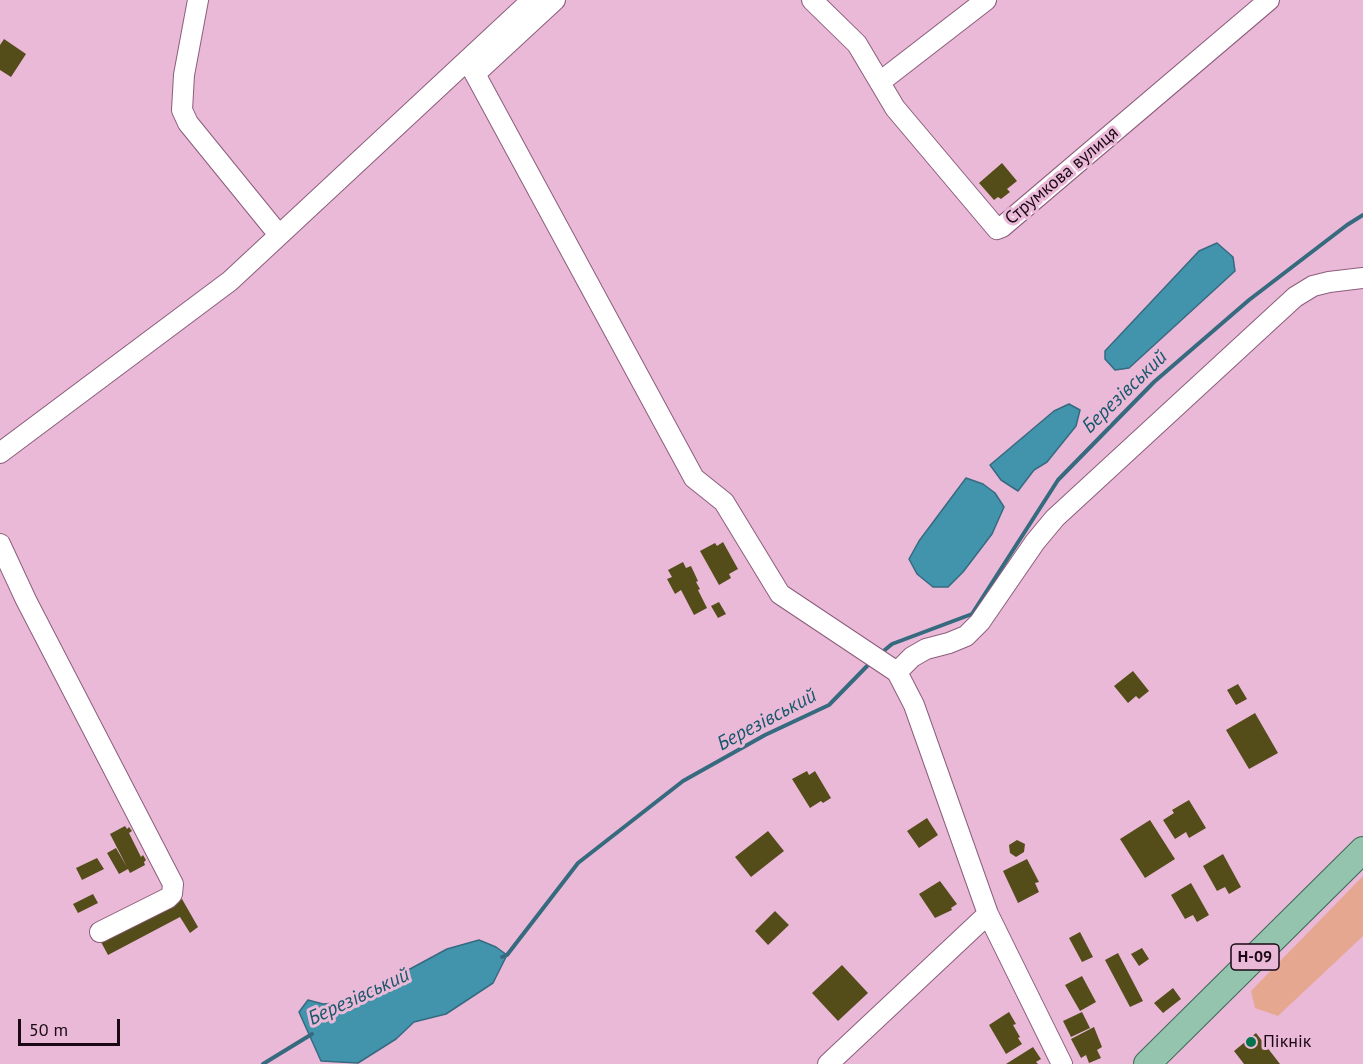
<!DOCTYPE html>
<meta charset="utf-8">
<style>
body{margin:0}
#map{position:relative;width:1363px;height:1064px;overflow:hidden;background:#ebb9d8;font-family:"PT Sans",sans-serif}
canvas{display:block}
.scale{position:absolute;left:18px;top:1019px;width:102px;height:27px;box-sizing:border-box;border:3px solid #1a0914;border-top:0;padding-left:8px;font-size:18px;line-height:21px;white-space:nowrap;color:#1a0914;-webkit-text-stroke:4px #ebb9d8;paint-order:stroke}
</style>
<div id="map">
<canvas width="1363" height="1064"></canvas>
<div class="scale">50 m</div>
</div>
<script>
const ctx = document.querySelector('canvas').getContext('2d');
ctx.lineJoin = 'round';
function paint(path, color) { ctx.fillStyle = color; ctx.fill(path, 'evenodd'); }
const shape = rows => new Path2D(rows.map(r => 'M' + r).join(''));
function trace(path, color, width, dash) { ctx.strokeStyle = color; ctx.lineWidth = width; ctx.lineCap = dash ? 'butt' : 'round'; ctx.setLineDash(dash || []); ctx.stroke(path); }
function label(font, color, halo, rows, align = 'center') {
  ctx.font = font + ' "PT Sans",sans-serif'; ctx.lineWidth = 6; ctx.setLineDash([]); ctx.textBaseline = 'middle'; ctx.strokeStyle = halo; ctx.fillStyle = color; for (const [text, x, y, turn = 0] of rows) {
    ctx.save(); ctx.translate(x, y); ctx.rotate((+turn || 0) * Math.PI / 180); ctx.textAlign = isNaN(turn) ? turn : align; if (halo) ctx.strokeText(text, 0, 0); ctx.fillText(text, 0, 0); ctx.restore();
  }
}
paint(shape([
 [1363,876,1363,936,1278,1016,1255,1008,1251,991]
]), '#e5a78f');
const water = shape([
 [1217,243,1233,257,1235,271,1129,368,1115,370,1105,359,1105,351,1199,251,1217,243],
 [1069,404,1080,410,1076,426,1047,462,1034,470,1018,491,1001,480,990,465,1054,411,1069,404],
 [966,478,983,484,995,493,1004,507,992,534,963,572,948,587,933,587,917,574,909,559,919,541,966,478],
 [479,940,496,947,507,955,493,983,446,1014,414,1022,396,1039,358,1063,321,1061,299,1012,308,1000,323,1004,349,1002,447,949,479,940]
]);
paint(water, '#4294ad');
trace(water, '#366a7f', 1.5);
trace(shape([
 [880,654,892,644,972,614,1058,480,1154,382,1249,300,1347,225,1363,215],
 [502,957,507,955,578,863,683,781,765,735,829,705,870,663],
 [263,1064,312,1034]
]), '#366a7f', 4);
paint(shape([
 [4,39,26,54,11,77,0,70,0,45],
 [1002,163,1017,181,1007,189,1010,192,1001,199,998,197,994,200,979,183],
 [723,542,738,569,729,574,731,578,719,585,700,551,715,543,717,546],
 [683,562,686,568,691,566,698,581,696,582,700,589,698,590,707,608,694,615,681,590,675,594,667,579,672,577,668,570],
 [719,602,726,614,718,618,711,606],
 [1133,671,1149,691,1139,699,1136,696,1128,703,1114,686],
 [1238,684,1247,699,1236,705,1227,690],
 [1255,713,1278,753,1249,769,1226,730],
 [807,771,809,775,815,771,831,798,823,803,821,801,810,808,792,779],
 [1189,800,1206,828,1189,838,1186,832,1175,839,1163,820,1174,813,1172,810],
 [927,818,938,835,919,848,907,831],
 [1150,820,1175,859,1145,878,1120,839],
 [125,826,127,829,129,827,132,831,129,833,141,857,143,855,146,860,144,862,145,865,130,873,128,869,119,874,107,853,116,848,127,867,110,834],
 [768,831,784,851,751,877,735,857],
 [1017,840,1025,844,1024,852,1016,857,1010,853,1009,845],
 [1223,854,1241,887,1229,894,1225,887,1217,891,1203,866],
 [97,858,104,869,82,880,76,868],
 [1027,859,1039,882,1035,883,1039,892,1018,903,1003,871],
 [940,881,957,904,951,908,952,910,935,918,919,894],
 [1191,883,1209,915,1197,922,1193,915,1185,919,1171,895],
 [93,894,98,903,78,913,73,904],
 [182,899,198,927,190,933,180,917,108,955,101,942],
 [775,911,789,925,768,945,755,931],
 [1080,932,1093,957,1082,962,1069,938],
 [1142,948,1149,959,1139,966,1131,954],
 [1118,953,1143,1001,1130,1007,1105,960],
 [842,965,868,993,838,1021,812,993],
 [1082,976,1096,1002,1080,1011,1065,985],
 [1173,988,1181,999,1163,1013,1154,1003],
 [1009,1012,1016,1024,1013,1025,1020,1037,1018,1038,1022,1044,1006,1054,989,1025],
 [1082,1012,1090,1028,1071,1037,1063,1021],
 [1094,1027,1102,1047,1097,1050,1101,1058,1089,1063,1086,1055,1081,1058,1071,1039],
 [1256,1033,1280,1064,1244,1064,1234,1051],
 [1033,1047,1041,1059,1036,1062,1038,1064,1006,1064]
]), '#544d1a');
const minor = shape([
 [198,0,184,75,182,110,188,123,279,235],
 [812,0,857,44,895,108,997,229,1002,227,1269,0],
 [468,61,694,478,724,502,780,594,897,672,914,705,988,914,1062,1064],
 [475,74,555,0],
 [880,82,986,0],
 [0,453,230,281,532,0],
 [0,544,26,600,173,884,172,894,168,898,100,932],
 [897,672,912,657,926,649,949,643,966,636,980,622,1035,542,1055,518,1295,297,1313,286,1329,282,1363,278],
 [828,1064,988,914]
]);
const major = shape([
 [1147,1064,1363,850]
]);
trace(minor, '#8b5e7b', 22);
trace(major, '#3b6954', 28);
trace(minor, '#fff', 20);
trace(major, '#94c4ad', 26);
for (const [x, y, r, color] of [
 [1251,1042,6,"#02734c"]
]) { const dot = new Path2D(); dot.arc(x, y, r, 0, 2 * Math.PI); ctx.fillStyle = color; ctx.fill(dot); trace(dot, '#ebb9d8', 2); }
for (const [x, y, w] of [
 [1255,957,48]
]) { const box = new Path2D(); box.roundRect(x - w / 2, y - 13, w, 26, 4.5); ctx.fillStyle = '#ebb9d8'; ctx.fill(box); trace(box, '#1a0914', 1.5); }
label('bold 16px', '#1a0914', null, [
 ["Н-09",1255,957]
]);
label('18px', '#1a0914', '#ebb9d8', [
 ["Струмкова вулиця",1062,176,-40]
]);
label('18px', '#1a0914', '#ebb9d8', [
 ["Пікнік",1263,1042]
], 'left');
label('italic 20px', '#16586b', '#ebb9d8', [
 ["Березівський",1125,392,-44],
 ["Березівський",767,720,-28],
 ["Березівський",359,997,-25]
]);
</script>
